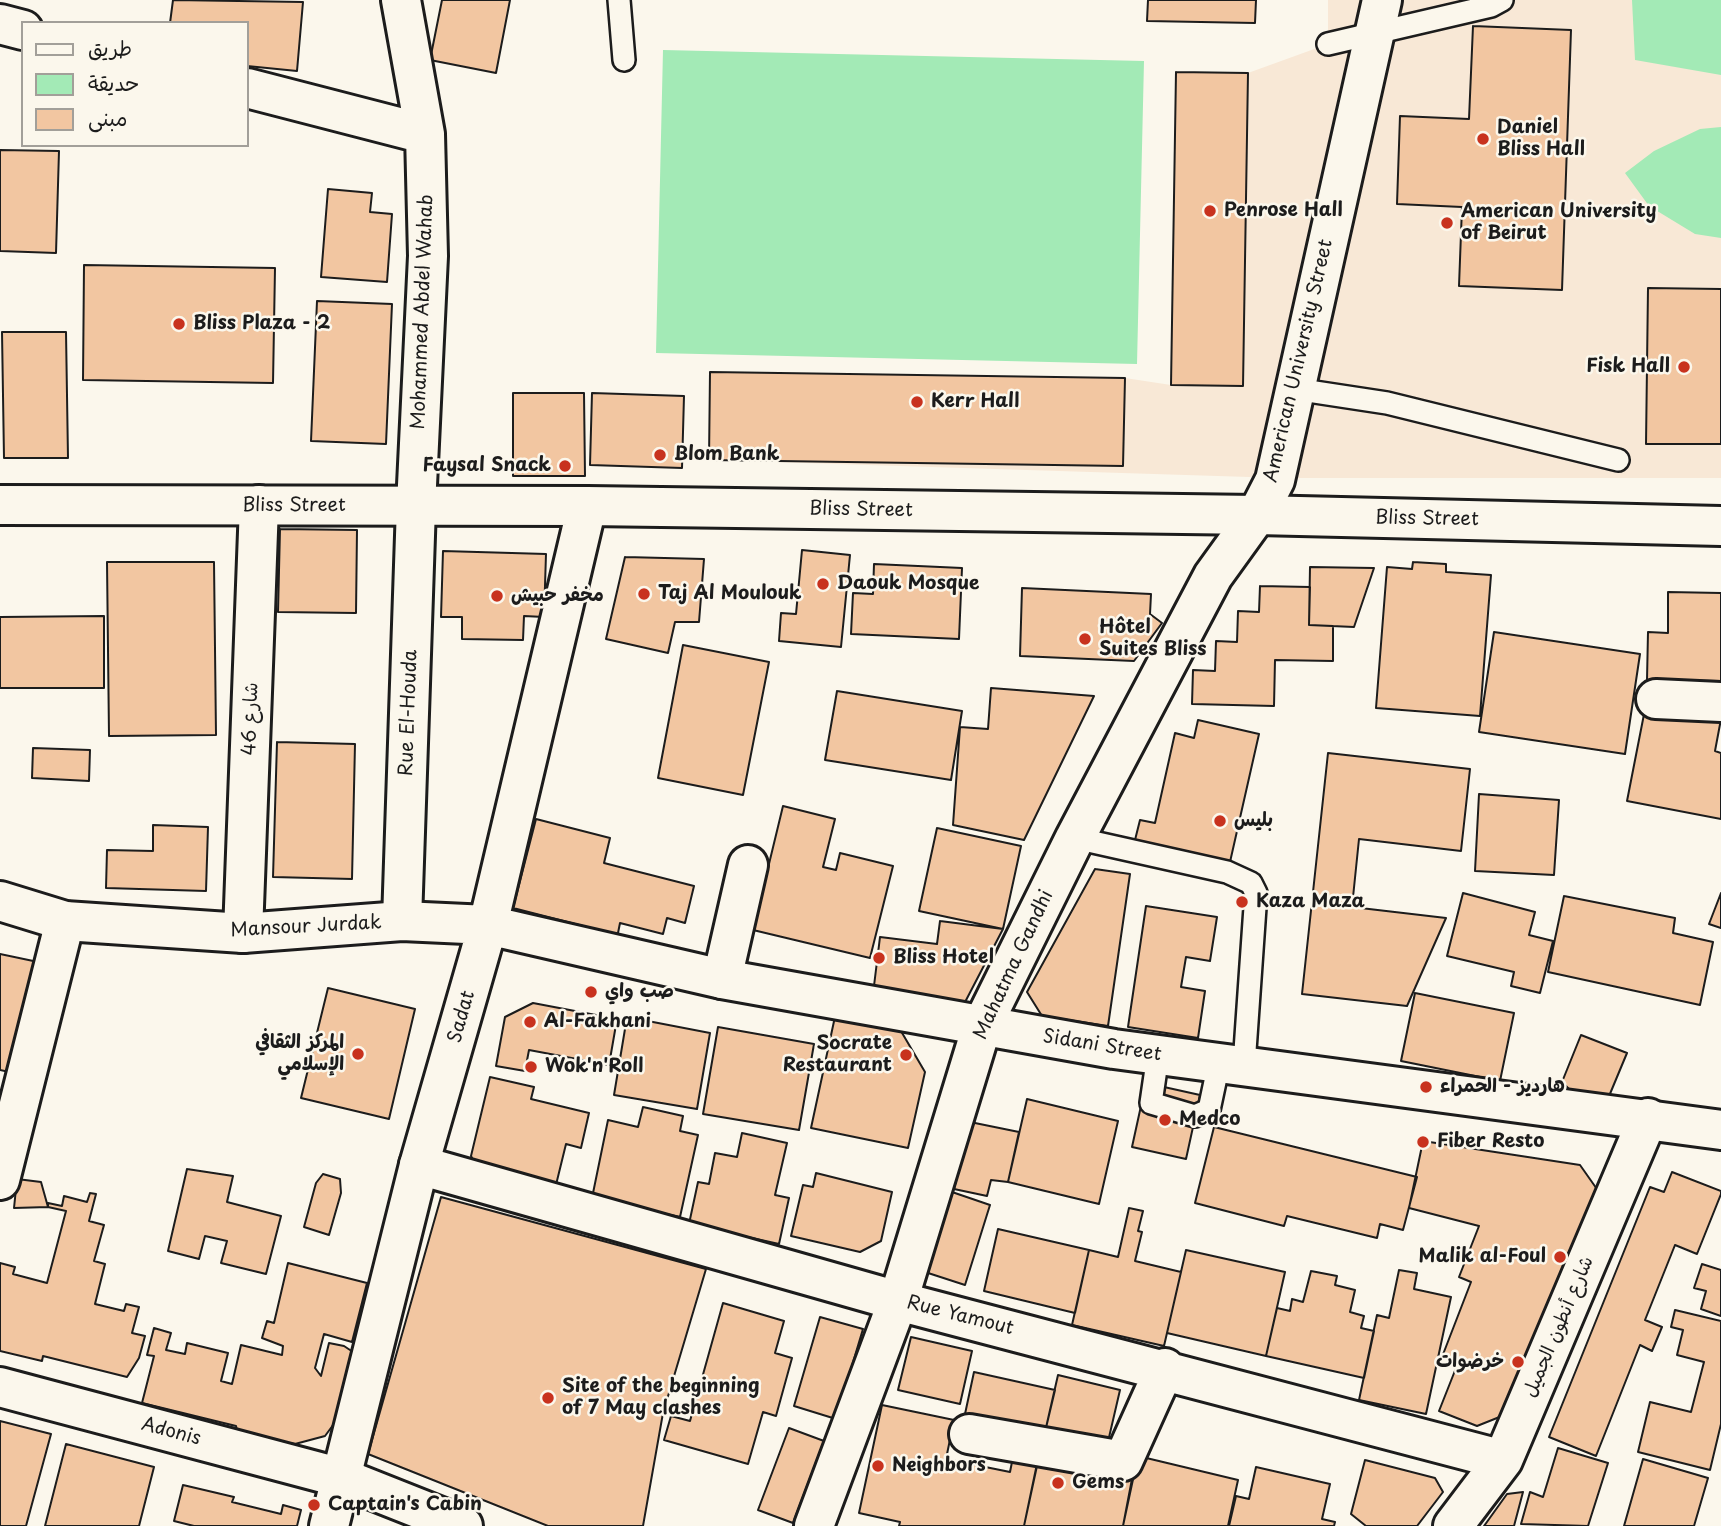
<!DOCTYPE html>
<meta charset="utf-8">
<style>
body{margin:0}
#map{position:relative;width:1721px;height:1526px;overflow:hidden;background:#fbf7ec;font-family:"Playpen Sans","Playpen Sans Arabic",sans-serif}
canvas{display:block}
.legend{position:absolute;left:21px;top:21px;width:228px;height:126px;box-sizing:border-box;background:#fbf7ec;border:2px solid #a29f99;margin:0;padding:9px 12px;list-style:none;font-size:21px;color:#1c1c1c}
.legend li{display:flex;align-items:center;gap:14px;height:35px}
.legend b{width:35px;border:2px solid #a29f99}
</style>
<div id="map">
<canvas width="1721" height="1526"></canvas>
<ul class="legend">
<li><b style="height:9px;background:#fbf7ec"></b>طريق</li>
<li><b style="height:19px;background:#a3eab6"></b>حديقة</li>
<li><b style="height:19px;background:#f2c6a1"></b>مبنى</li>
</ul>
</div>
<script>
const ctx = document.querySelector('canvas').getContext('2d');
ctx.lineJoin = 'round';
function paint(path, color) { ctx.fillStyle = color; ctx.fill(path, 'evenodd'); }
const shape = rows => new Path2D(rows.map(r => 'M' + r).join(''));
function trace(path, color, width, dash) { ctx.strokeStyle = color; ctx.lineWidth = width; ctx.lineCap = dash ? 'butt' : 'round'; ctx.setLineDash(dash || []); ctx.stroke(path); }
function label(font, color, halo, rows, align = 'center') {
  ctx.font = font + ' "Playpen Sans","Playpen Sans Arabic",sans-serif'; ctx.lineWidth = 5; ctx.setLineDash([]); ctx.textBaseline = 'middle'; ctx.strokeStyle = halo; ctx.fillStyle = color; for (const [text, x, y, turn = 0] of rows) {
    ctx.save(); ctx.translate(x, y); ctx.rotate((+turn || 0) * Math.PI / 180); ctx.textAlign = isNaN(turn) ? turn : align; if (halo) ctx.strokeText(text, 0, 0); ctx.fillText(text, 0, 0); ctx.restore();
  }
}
paint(shape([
 [1328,0,1721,0,1721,478,1281,478,709,460,710,372,1125,378,1171,385,1176,72,1248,73,1328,44]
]), '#f8e8d6');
paint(shape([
 [1632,0,1721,0,1721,75,1635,60],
 [663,50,1144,61,1137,364,656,353],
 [1721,127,1721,238,1695,234,1649,206,1625,173,1654,151,1700,129]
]), '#a3eab6');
const building = shape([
 [173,0,303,2,297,71,247,66,247,23,170,23,173,0],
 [442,0,510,0,496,73,430,60,442,0],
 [1148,0,1256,0,1255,23,1147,21,1148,0],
 [1473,26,1571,30,1562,290,1459,286,1462,207,1397,204,1400,116,1469,119,1473,26],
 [1176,72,1248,73,1243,386,1171,385,1176,72],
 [0,150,59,151,56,253,0,251,0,150],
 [328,189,372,193,370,212,392,214,387,282,321,277,328,189],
 [84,265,275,268,273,383,83,380,84,265],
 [1648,288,1721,289,1721,444,1646,444,1648,288],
 [317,301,392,304,386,444,311,441,317,301],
 [2,332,66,332,68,458,4,458,2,332],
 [710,372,1125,378,1123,466,709,460,710,372],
 [513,393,584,393,585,476,513,476,513,393],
 [592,393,684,396,682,468,590,465,592,393],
 [280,529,357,530,356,613,278,612,280,529],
 [802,550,850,555,841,647,779,641,781,613,796,614,802,550],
 [443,551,546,554,544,617,524,616,523,640,462,639,462,617,441,617,443,551],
 [625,557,704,559,699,622,675,622,668,653,606,639,625,557],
 [107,562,214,562,216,735,109,736,107,562],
 [1413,562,1446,564,1446,572,1491,575,1480,716,1376,708,1387,567,1412,569,1413,562],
 [874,564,962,568,959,639,851,634,853,593,873,594,874,564],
 [1310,567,1374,568,1354,627,1309,625,1310,567],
 [1260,586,1310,587,1309,625,1333,626,1333,661,1275,660,1274,706,1192,704,1193,670,1215,671,1216,641,1237,642,1238,611,1259,612,1260,586],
 [1022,588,1151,594,1150,614,1162,623,1134,661,1020,656,1022,588],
 [1668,592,1721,593,1721,681,1647,680,1648,632,1668,633,1668,592],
 [104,616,104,688,0,688,0,617,104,616],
 [1494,632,1640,654,1625,754,1479,732,1494,632],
 [683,645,769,662,743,795,658,778,683,645],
 [991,688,1094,696,1024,840,953,825,960,727,988,729,991,688],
 [837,691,962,711,951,780,825,760,837,691],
 [1646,704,1721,719,1715,751,1721,753,1721,819,1627,801,1646,704],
 [1198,720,1259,734,1230,862,1135,840,1140,820,1155,823,1175,733,1194,738,1198,720],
 [277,742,355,744,352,879,273,877,277,742],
 [33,748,90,750,89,781,32,778,33,748],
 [1328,753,1470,769,1461,851,1359,839,1352,907,1446,918,1407,1006,1302,994,1328,753],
 [1479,794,1559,800,1554,875,1475,871,1479,794],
 [783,806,835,819,823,867,836,870,840,853,893,866,870,958,753,930,783,806],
 [536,819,610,838,604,863,694,886,685,923,667,918,663,934,620,923,617,938,582,930,583,926,513,908,536,819],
 [153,825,208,827,206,891,106,888,107,850,153,851,153,825],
 [937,828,1021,846,1003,929,919,911,937,828],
 [1095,869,1130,874,1108,1026,1042,1016,1027,992,1095,869],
 [1463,893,1535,912,1529,935,1553,941,1540,993,1511,986,1514,972,1447,956,1463,893],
 [1721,893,1721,928,1709,924,1721,893],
 [1564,896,1675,918,1673,933,1713,942,1700,1005,1548,972,1564,896],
 [1146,906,1217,917,1210,961,1186,957,1181,987,1205,991,1198,1038,1128,1027,1146,906],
 [940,921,1003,929,963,1006,873,994,880,937,937,944,940,921],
 [0,954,38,962,14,1073,0,1070,0,954],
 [328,988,415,1009,389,1119,301,1098,328,988],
 [1415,993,1514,1013,1500,1081,1401,1061,1415,993],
 [533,1003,617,1019,609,1065,529,1050,525,1071,496,1066,505,1017,533,1003],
 [836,1012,898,1026,925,1072,908,1148,811,1128,836,1012],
 [627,1017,710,1033,697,1109,614,1095,627,1017],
 [718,1027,814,1044,799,1130,703,1114,718,1027],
 [1581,1035,1627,1053,1607,1101,1577,1097,1562,1082,1581,1035],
 [490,1077,534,1087,531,1099,589,1113,581,1148,566,1144,554,1193,481,1176,471,1156,490,1077],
 [1146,1083,1200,1095,1186,1159,1132,1147,1146,1083],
 [1027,1099,1118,1121,1099,1204,1008,1182,1027,1099],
 [643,1107,683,1116,680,1131,698,1135,680,1217,592,1198,608,1120,638,1127,643,1107],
 [970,1122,1019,1132,1008,1182,991,1180,987,1196,954,1189,970,1122],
 [1214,1127,1417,1177,1403,1230,1380,1224,1377,1238,1287,1216,1284,1226,1195,1203,1214,1127],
 [742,1133,787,1143,775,1195,789,1198,779,1244,689,1224,698,1182,709,1184,715,1153,737,1157,742,1133],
 [1423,1141,1580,1165,1599,1192,1502,1416,1477,1426,1439,1411,1458,1363,1442,1357,1471,1282,1459,1277,1479,1226,1409,1208,1423,1141],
 [187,1169,233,1176,227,1202,281,1216,266,1274,221,1263,227,1241,205,1236,199,1259,168,1251,187,1169],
 [1672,1172,1721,1191,1721,1194,1697,1254,1675,1245,1645,1320,1662,1327,1652,1351,1640,1345,1596,1456,1549,1437,1650,1187,1664,1192,1672,1172],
 [816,1173,892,1192,881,1241,860,1252,791,1236,803,1185,813,1187,816,1173],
 [323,1174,340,1179,341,1193,329,1235,304,1227,316,1183,323,1174],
 [17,1179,41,1182,48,1207,14,1208,17,1179],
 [952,1192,990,1205,965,1285,925,1272,952,1192],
 [90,1193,96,1194,89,1221,104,1225,94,1261,105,1264,95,1304,124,1311,126,1304,139,1307,132,1333,145,1336,139,1358,127,1377,43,1356,42,1361,0,1351,0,1263,15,1267,13,1274,47,1283,66,1211,48,1207,48,1203,62,1206,64,1196,87,1202,90,1193],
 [441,1197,706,1269,663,1413,643,1526,548,1526,368,1454,441,1197],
 [1129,1208,1143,1211,1138,1231,1142,1232,1135,1261,1181,1272,1164,1346,1072,1325,1089,1250,1118,1257,1129,1208],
 [998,1229,1089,1250,1075,1313,984,1291,998,1229],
 [1186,1250,1285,1272,1266,1356,1167,1333,1186,1250],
 [288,1263,367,1283,352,1342,324,1334,315,1368,321,1376,329,1343,344,1346,356,1354,339,1417,325,1436,295,1444,238,1435,236,1426,142,1403,154,1356,147,1355,154,1328,171,1333,166,1350,185,1354,187,1343,228,1353,221,1381,232,1384,241,1345,282,1355,283,1346,262,1338,267,1321,274,1323,288,1263],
 [1702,1264,1721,1270,1721,1316,1701,1309,1706,1291,1694,1288,1702,1264],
 [1399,1270,1417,1273,1414,1289,1451,1297,1426,1414,1359,1400,1377,1315,1389,1318,1399,1270],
 [1311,1271,1337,1276,1335,1285,1355,1290,1350,1312,1364,1316,1361,1328,1374,1331,1364,1378,1266,1356,1277,1308,1290,1311,1292,1299,1303,1302,1311,1271],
 [723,1303,784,1321,775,1353,792,1358,776,1416,763,1412,748,1464,664,1440,671,1416,690,1421,723,1303],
 [1675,1310,1721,1321,1721,1424,1710,1470,1638,1452,1650,1402,1691,1412,1704,1362,1677,1355,1683,1330,1671,1327,1675,1310],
 [820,1317,863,1329,836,1419,794,1406,820,1317],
 [911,1337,972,1351,960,1404,898,1390,911,1337],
 [974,1372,1055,1390,1045,1432,965,1414,974,1372],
 [1058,1375,1120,1390,1107,1446,1045,1432,1058,1375],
 [882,1405,954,1420,946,1459,1010,1472,1015,1447,1040,1452,1024,1526,899,1526,900,1522,859,1513,882,1405],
 [0,1421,51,1434,26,1526,0,1526,0,1421],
 [789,1428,824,1441,793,1523,758,1510,789,1428],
 [66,1444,154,1467,139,1526,45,1526,66,1444],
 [1558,1448,1608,1463,1588,1526,1521,1524,1530,1492,1543,1497,1558,1448],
 [1138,1456,1238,1480,1228,1526,1123,1526,1138,1456],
 [1038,1459,1132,1479,1123,1526,1024,1526,1038,1459],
 [1643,1459,1708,1478,1694,1526,1624,1526,1643,1459],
 [1365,1460,1435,1478,1443,1492,1417,1526,1366,1526,1351,1514,1365,1460],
 [1256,1467,1330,1484,1322,1519,1335,1522,1334,1526,1229,1526,1236,1496,1249,1499,1256,1467],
 [183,1485,234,1497,232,1502,281,1514,283,1505,301,1510,297,1526,194,1526,174,1521,183,1485],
 [1523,1492,1514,1526,1484,1526,1507,1494,1523,1492]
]);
paint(building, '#f2c6a1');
trace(building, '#1c1c1c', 2);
const lane = shape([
 [619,0,624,60],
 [1328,44,1491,6,1502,0],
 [1295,389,1387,403,1618,460],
 [1075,838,1227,872,1251,883,1256,893,1244,1065],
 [1158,1055,1151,1103,1195,1116,1209,1110,1219,1063]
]);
const street = shape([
 [401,0,425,134,428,256,416,506,402,921],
 [0,24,23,30],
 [247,88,425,134],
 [1656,699,1721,702],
 [243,933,259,505],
 [722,979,748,865],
 [419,1165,898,1301,1503,1460],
 [0,1180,65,921],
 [0,1387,342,1478,463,1526],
 [969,1434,1123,1461,1165,1368],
 [814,1526,898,1301,982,1026,1075,838,1213,576,1257,515,1275,480,1382,0],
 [1453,1526,1503,1460,1648,1118]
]);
const secondary = shape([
 [0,505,587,506,1257,515,1721,526],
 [0,901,65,921,243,933,402,921,488,925,722,979,1114,1049,1721,1130],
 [329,1526,419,1165,488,925,587,506]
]);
trace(lane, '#1c1c1c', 26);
trace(street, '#1c1c1c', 44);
trace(secondary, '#1c1c1c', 44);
trace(lane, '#fbf7ec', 21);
trace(street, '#fbf7ec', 38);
trace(secondary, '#fbf7ec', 38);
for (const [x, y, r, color] of [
 [1483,139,7,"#c8321e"],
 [1210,211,7,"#c8321e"],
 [1447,223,7,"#c8321e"],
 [179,324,7,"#c8321e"],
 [1684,367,7,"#c8321e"],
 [917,402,7,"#c8321e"],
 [660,455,7,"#c8321e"],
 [565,466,7,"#c8321e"],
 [823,584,7,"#c8321e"],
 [644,594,7,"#c8321e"],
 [497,596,7,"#c8321e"],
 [1085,639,7,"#c8321e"],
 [1220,821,7,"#c8321e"],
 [1242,902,7,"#c8321e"],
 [879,958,7,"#c8321e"],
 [591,992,7,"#c8321e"],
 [530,1022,7,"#c8321e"],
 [358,1054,7,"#c8321e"],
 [906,1055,7,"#c8321e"],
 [531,1067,7,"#c8321e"],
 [1426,1087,7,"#c8321e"],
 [1165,1120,7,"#c8321e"],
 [1423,1142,7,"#c8321e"],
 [1560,1257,7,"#c8321e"],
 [1518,1362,7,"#c8321e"],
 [548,1398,7,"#c8321e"],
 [878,1466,7,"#c8321e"],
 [1058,1483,7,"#c8321e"],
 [314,1505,7,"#c8321e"]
]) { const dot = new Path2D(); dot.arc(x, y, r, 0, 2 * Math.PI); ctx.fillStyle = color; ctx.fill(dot); trace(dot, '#fbf7ec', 2.5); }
label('bold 19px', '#1c1c1c', '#fbf7ec', [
 ["Daniel",1497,128],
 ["Bliss Hall",1497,150],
 ["Penrose Hall",1224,211],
 ["American University",1461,212],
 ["of Beirut",1461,234],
 ["Bliss Plaza - 2",193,324],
 ["Fisk Hall",1670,367,"right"],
 ["Kerr Hall",931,402],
 ["Blom Bank",674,455],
 ["Faysal Snack",551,466,"right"],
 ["Daouk Mosque",837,584],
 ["Taj Al Moulouk",658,594],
 ["مخفر حبيش",511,596],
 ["Hôtel",1099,628],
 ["Suites Bliss",1099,650],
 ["بليس",1234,821],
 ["Kaza Maza",1256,902],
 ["Bliss Hotel",893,958],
 ["صب واي",605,992],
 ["Al-Fakhani",544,1022],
 ["المركز الثقافي",344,1043,"right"],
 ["الإسلامي",344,1065,"right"],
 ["Socrate",892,1044,"right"],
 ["Restaurant",892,1066,"right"],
 ["Wok'n'Roll",545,1067],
 ["هارديز - الحمراء",1440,1087],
 ["Medco",1179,1120],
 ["Fiber Resto",1437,1142],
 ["Malik al-Foul",1546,1257,"right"],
 ["خرضوات",1504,1362,"right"],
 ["Site of the beginning",562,1387],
 ["of 7 May clashes",562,1409],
 ["Neighbors",892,1466],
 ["Gems",1072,1483],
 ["Captain's Cabin",328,1505]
], 'left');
label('19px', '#1c1c1c', '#fbf7ec', [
 ["Mohammed Abdel Wahab",423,312,-88],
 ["American University Street",1299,361,-77],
 ["Bliss Street",294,506],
 ["Bliss Street",861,510,1],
 ["Bliss Street",1427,519,1],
 ["Rue El-Houda",409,713,-88],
 ["شارع 46",251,719,-88],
 ["Mansour Jurdak",306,927,-3],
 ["Mahatma Gandhi",1014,965,-65],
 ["Sadat",462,1017,-74],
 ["Sidani Street",1102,1046,9],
 ["Rue Yamout",960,1316,14],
 ["شارع أنطون الجميل",1559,1327,-67],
 ["Adonis",171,1432,15]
]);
</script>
